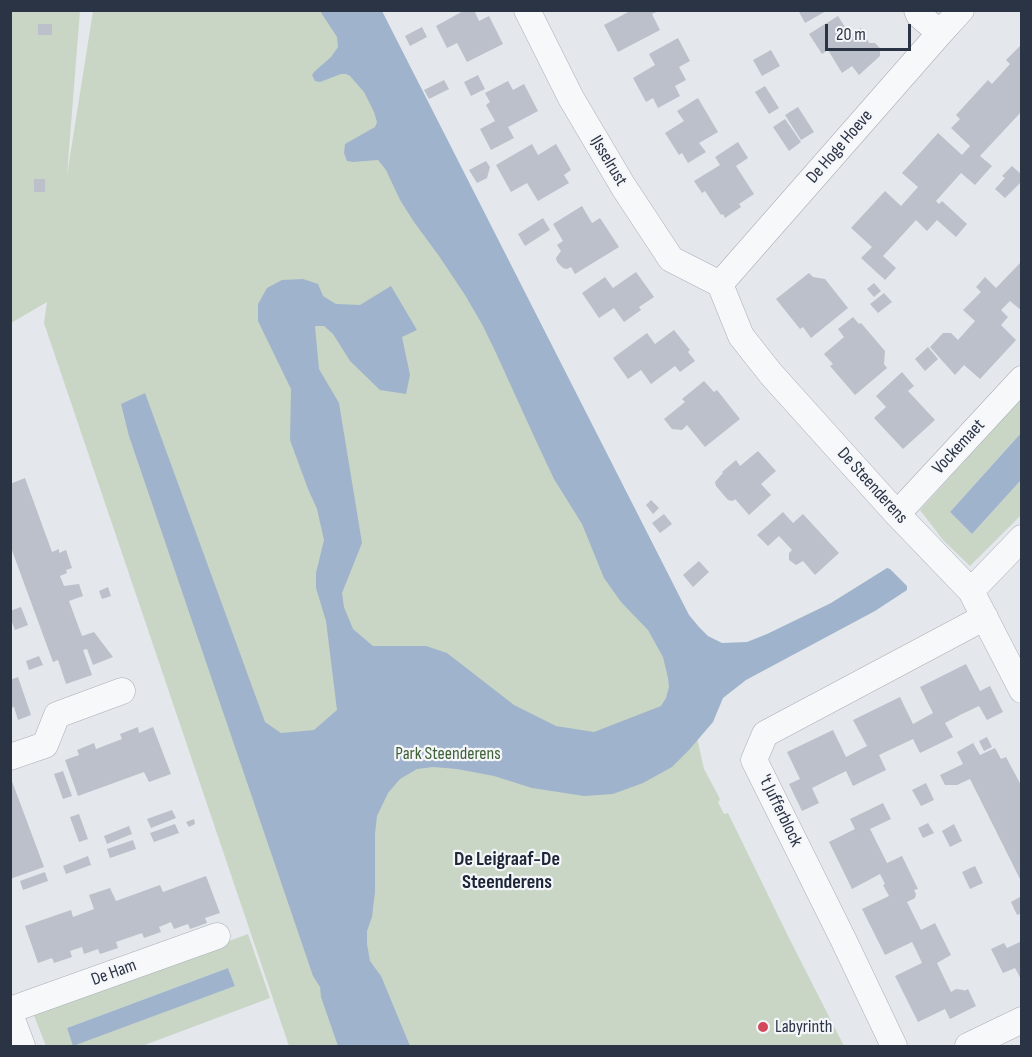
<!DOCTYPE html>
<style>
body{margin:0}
#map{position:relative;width:1032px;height:1057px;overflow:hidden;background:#e4e7ec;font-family:"Sofia Sans Condensed",sans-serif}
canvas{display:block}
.frame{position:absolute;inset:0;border:12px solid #2b3445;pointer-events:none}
.scale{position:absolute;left:825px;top:24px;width:86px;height:27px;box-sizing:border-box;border:3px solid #2b3445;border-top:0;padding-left:8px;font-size:18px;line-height:21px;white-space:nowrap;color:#2b3445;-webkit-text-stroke:4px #f4f6f9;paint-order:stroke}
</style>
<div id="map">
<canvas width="1032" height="1057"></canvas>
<div class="frame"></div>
<div class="scale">20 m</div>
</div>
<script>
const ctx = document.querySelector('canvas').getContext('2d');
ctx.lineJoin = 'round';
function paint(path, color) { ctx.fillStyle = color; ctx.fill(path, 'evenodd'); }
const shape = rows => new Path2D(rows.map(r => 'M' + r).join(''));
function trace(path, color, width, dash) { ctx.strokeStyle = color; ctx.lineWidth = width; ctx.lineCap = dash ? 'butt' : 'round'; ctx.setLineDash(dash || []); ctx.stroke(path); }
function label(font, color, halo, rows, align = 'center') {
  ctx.font = font + ' "Sofia Sans Condensed",sans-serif'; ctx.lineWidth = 4.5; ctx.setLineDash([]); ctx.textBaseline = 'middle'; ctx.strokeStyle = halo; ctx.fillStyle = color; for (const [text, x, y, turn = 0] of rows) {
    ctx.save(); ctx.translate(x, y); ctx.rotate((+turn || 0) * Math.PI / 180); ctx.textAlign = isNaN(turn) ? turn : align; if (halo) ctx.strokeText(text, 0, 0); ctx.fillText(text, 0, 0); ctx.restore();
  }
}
paint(shape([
 [11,11,80,11,67,175,93,11,354,11,683,675,704,769,719,797,720,800,718,802,724,814,728,813,789,938,844,1046,289,1046,44,323,47,302,11,323],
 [1021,399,1021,433,950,512,972,534,1021,480,1021,515,970,566,943,540,920,510],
 [248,934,270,998,142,1046,46,1046,33,1013],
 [228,968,235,986,73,1045,67,1028]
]), '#c9d6c5');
paint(shape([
 [320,11,382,11,689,615,699,627,708,636,722,643,747,642,767,634,831,603,887,568,890,569,907,586,907,590,875,611,746,680,723,698,713,722,689,750,672,767,643,783,613,794,584,796,532,788,494,776,457,769,433,767,417,769,400,779,388,793,377,816,375,834,375,892,372,917,367,931,367,944,370,961,381,976,410,1046,338,1046,321,997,320,987,313,976,129,436,121,404,145,393,265,722,281,733,314,730,337,710,326,621,316,588,316,573,324,540,317,509,308,489,290,440,291,389,258,321,258,304,267,288,282,280,303,279,318,284,323,296,336,304,360,305,391,286,417,330,402,337,410,375,406,394,380,390,350,361,333,334,324,326,315,326,319,369,339,403,362,543,342,593,344,607,353,629,373,646,426,646,447,653,514,705,556,726,594,732,661,706,666,698,669,687,668,678,663,657,648,630,621,602,604,578,582,524,554,479,537,443,496,353,483,326,465,295,439,256,414,222,400,200,386,170,378,160,353,162,347,161,344,153,345,144,375,127,377,122,374,112,364,92,350,76,346,74,341,74,320,82,315,81,312,75,314,72,331,57,338,47,337,37],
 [1021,433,1021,480,972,534,950,512],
 [228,968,235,986,73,1046,67,1028]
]), '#9fb4cc');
paint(shape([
 [465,10,474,10,479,21,489,16,503,44,467,62,457,43,447,48,436,26],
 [632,10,660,10,652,14,660,30,618,52,604,25],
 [798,10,828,10,805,23],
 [838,16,850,35,861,28,869,43,875,43,880,48,880,56,859,75,852,66,842,73,828,50,822,54,809,34],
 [38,24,52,24,52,35,38,35],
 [422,27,427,37,410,46,405,36],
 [678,38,690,61,679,67,686,80,675,86,680,96,658,108,653,98,646,102,633,78,655,65,649,54],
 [1022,44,1022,111,980,156,992,166,975,185,961,173,936,201,939,204,942,201,967,224,956,237,937,220,927,231,916,220,883,256,896,268,885,280,861,258,872,247,851,228,885,191,901,206,918,187,902,173,938,133,962,155,970,146,951,128,960,119,956,115,988,80,992,84,1010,64,1006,60],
 [771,50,780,66,762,76,753,60],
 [478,75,485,89,471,96,464,82],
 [444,80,449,89,429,99,424,90],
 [508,81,513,90,524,84,538,111,508,127,514,138,491,150,480,129,495,121,486,105,490,102,485,93],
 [765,86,779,108,769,114,755,92],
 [698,98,718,132,699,143,706,152,688,163,682,153,679,155,665,133,684,121,677,111],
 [798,107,814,132,801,140,785,115],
 [785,119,801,142,789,151,773,127],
 [738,142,748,158,736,166,754,194,739,204,741,207,725,218,723,214,721,215,705,191,702,193,694,181,720,165,715,157],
 [532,144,538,155,556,144,571,170,564,175,569,183,538,201,527,183,511,192,496,165],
 [486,161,490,167,487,178,477,183,469,170],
 [1012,166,1022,175,1022,181,1005,198,995,189,1005,178,1002,176],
 [34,179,45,179,45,192,34,192],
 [582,206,592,223,600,218,619,247,575,274,571,267,567,269,563,268,557,262,556,258,561,251,557,245,563,241,553,224],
 [543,218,550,230,525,246,518,234],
 [1022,261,1022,311,1010,301,1001,310,1008,317,1001,325,1016,340,980,379,964,365,955,375,930,347,943,333,951,333,958,340,975,321,963,310,981,292,976,287,985,277,996,288],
 [636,272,654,297,639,307,641,310,624,322,614,308,599,318,582,293,605,277,613,288],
 [809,273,813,277,825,279,848,308,811,338,803,327,800,329,776,299],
 [874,283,881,291,874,297,867,289],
 [884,293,892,302,878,313,870,304],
 [853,317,859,324,861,323,885,351,884,364,887,368,855,395,830,366,833,364,824,354,844,337,838,329],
 [674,330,690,350,688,352,695,361,680,372,675,366,651,384,641,370,628,379,613,358,647,333,655,344],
 [928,347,938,359,925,371,915,359],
 [902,372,914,386,908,391,935,420,903,449,874,418,886,407,876,396],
 [704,381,714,392,717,390,740,419,705,447,687,425,682,430,672,429,664,419,685,402,682,399],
 [758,451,776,471,761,484,771,495,749,515,735,499,733,501,728,500,716,486,715,482,723,473,722,472,736,460,740,466],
 [25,478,52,552,59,549,59,553,66,550,72,568,66,570,67,573,60,576,64,586,79,584,83,596,69,601,82,636,94,632,113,657,93,665,87,649,83,650,92,675,66,684,58,660,53,662,10,545,10,484],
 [651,500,659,508,653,514,646,505],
 [783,512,793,523,803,514,839,553,815,575,803,561,796,565,789,560,789,553,792,550,779,536,768,546,757,535],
 [664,514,672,524,660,533,652,523],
 [699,561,709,572,693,587,683,575],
 [108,587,111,596,102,599,99,591],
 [21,607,28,625,15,630,10,617,10,611],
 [39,656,43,665,29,670,26,661],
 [966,664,980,691,990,686,1003,712,987,720,979,706,962,714,945,723,953,737,920,753,913,739,879,755,886,770,853,786,846,771,812,788,819,803,802,811,789,784,800,779,787,752,833,730,846,757,867,746,853,720,900,697,913,724,933,713,920,687],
 [18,677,31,715,18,720,14,707,10,708,10,680],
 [138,727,139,733,153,727,171,774,149,782,144,772,78,796,65,760,79,755,77,750,94,743,96,749,122,739,120,734],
 [987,737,992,747,984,751,979,741],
 [973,743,980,755,995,748,1001,759,1006,757,1022,787,1022,883,970,779,957,785,945,785,940,775,963,764,957,752],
 [63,771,72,796,63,799,54,774],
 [10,776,44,867,10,879],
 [926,783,934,800,921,806,912,790],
 [883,803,891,819,870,829,887,863,902,856,918,889,914,890,916,894,915,898,907,902,921,930,935,923,951,955,937,963,951,992,956,989,964,990,964,991,968,989,976,1006,950,1019,945,1009,918,1022,895,976,922,963,917,952,912,942,885,955,862,909,889,896,883,885,885,884,880,874,852,889,829,842,855,829,850,819],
 [172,810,176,818,151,828,147,819],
 [79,814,88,839,79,842,70,817],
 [194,819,195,824,189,827,186,822],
 [928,823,934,833,923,838,918,828],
 [175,824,179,833,154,842,150,833],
 [954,824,962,841,950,847,942,831],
 [129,826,132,834,107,844,104,836],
 [133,840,136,849,110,858,107,849],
 [88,856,91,865,66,874,63,866],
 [975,866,983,883,970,889,962,872],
 [45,872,48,881,23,890,20,881],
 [206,876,220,913,205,918,207,923,190,929,188,924,174,929,171,922,159,927,161,932,144,938,142,933,116,942,118,948,100,954,98,949,84,954,82,947,70,951,72,957,54,963,52,958,38,963,25,926,71,910,73,917,94,909,89,895,110,888,116,901,160,885,163,892],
 [1020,897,1022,901,1022,913,1017,915,1011,902],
 [1022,941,1022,981,1015,968,1003,973,991,949,1004,943,1007,948]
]), '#bbc0ca');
const minor = shape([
 [527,10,571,98,623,186,671,259,720,284],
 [917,10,919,15,940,33],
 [720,284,741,336,771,374,897,514,971,591,1022,690],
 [720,284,940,33,961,10],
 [897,514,1022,379],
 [971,591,1022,538],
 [10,757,45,745,57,715,122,691],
 [10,1010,217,936],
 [10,1014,22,1046],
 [894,1046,844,941,754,760,765,734,985,617],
 [968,1046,1022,1020]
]);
trace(minor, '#a9aeb7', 27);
trace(minor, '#f7f8fa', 26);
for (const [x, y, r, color] of [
 [763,1027,6,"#d1495b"]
]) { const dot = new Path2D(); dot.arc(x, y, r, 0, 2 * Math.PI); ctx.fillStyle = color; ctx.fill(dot); trace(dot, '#f4f6f9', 2); }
label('18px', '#2b3445', '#f4f6f9', [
 ["De Hoge Hoeve",840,147,-49],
 ["IJsselrust",608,161,59],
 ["Vockemaet",959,447,-47],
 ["De Steenderens",872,486,48],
 ["'t Jufferblock",780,811,64],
 ["De Ham",114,973,-20]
]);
label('18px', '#3f6138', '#f4f6f9', [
 ["Park Steenderens",448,754]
]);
label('18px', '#2b3445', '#f4f6f9', [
 ["Labyrinth",775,1027]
], 'left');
label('bold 20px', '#1d2536', '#f4f6f9', [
 ["De Leigraaf-De",507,860],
 ["Steenderens",507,883]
]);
</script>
